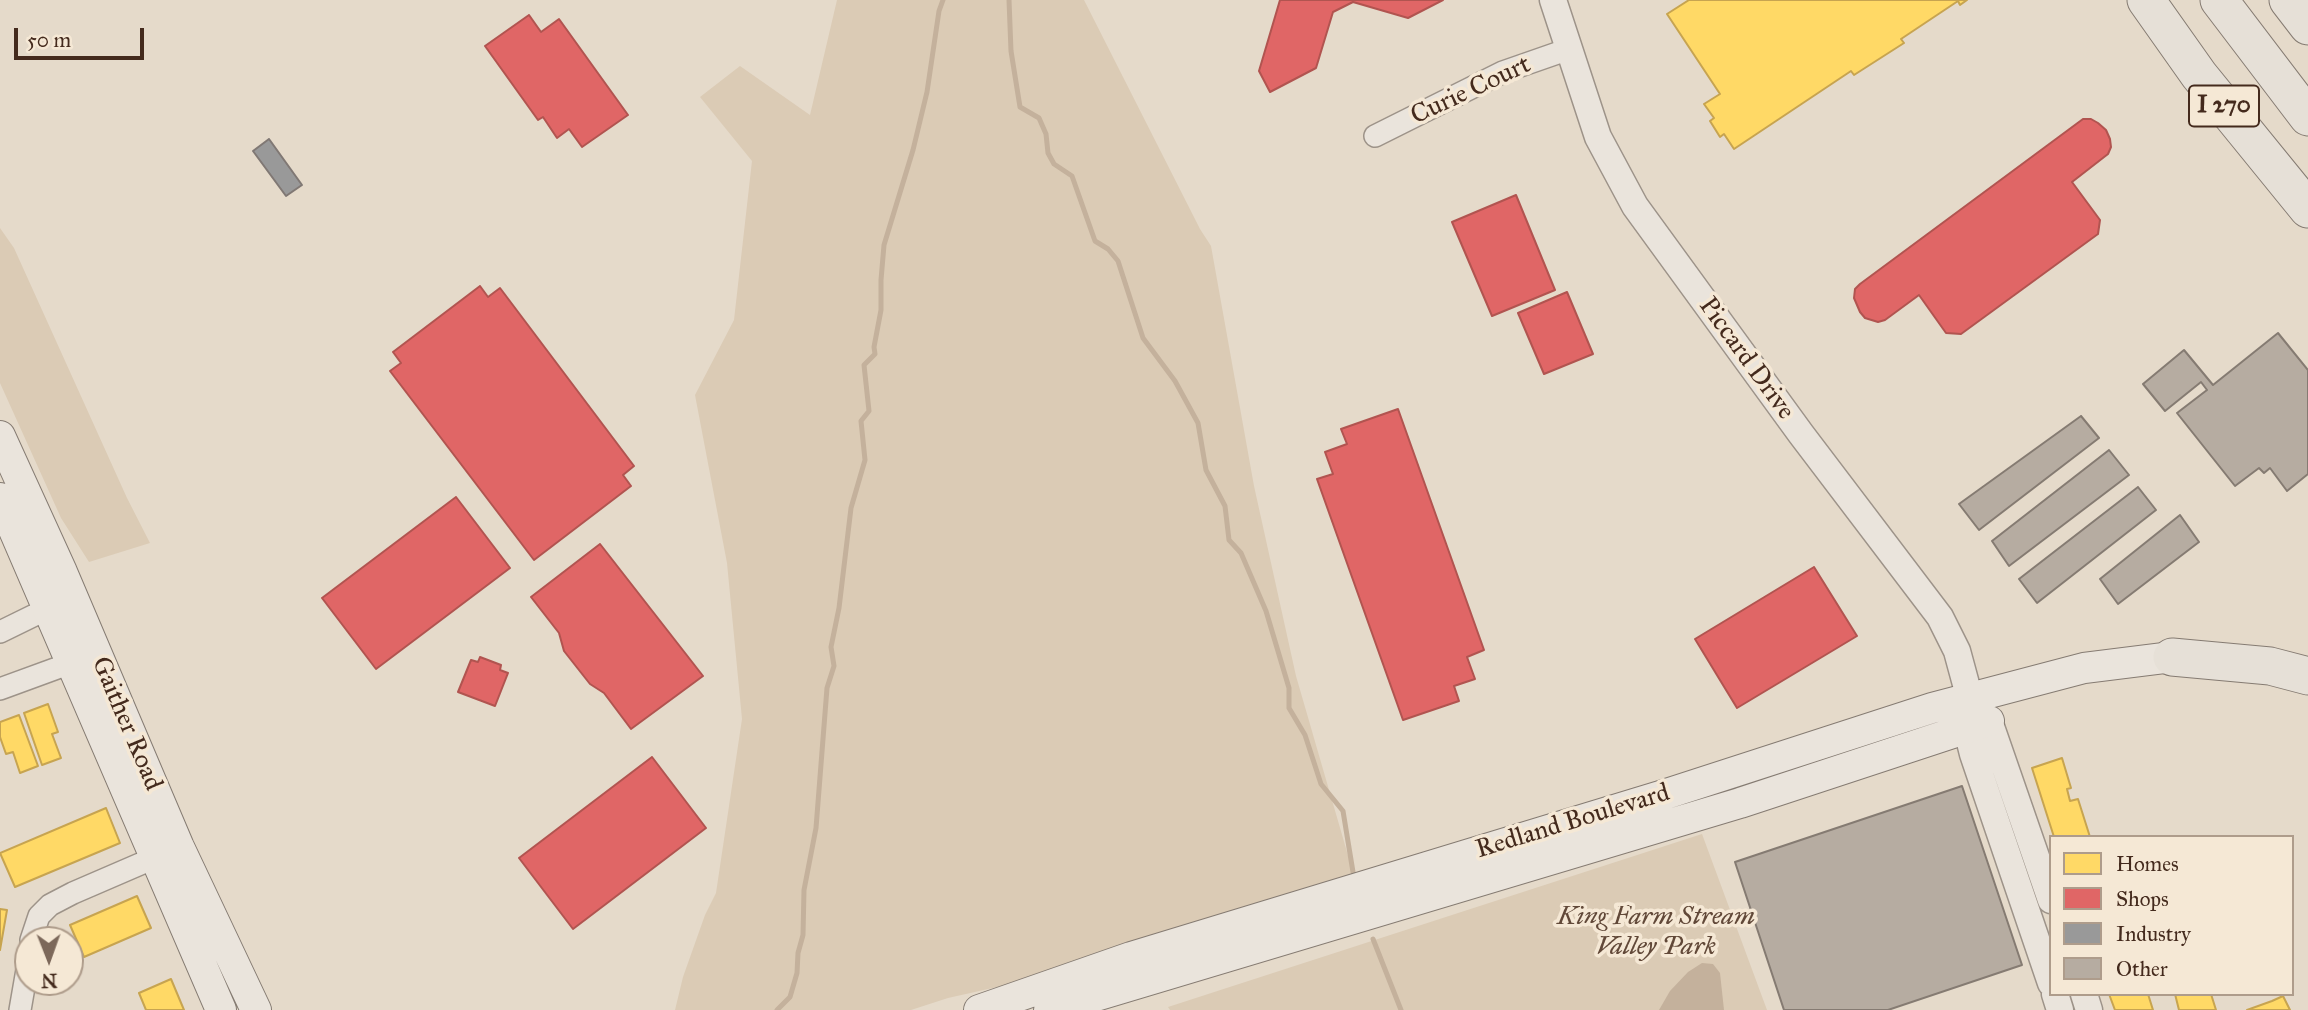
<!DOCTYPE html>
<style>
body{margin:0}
#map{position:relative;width:2308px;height:1010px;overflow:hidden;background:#e5daca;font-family:"IM FELL Great Primer",serif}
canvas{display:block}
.legend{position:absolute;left:2049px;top:835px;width:245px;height:161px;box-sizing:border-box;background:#f5e8d5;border:2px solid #ae9c8b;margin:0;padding:9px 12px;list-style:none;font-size:21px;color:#442a1d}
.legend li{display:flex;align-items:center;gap:14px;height:35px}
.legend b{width:35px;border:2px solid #ae9c8b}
.north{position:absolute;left:14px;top:926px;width:70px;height:70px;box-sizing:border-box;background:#f5e8d5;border:2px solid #ae9c8b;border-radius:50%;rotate:179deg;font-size:19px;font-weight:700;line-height:28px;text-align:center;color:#442a1d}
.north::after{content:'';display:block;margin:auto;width:24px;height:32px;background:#7c685a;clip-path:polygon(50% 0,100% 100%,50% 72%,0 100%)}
.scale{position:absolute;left:14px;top:28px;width:130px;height:32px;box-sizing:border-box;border:4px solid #442a1d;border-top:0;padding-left:9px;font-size:21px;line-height:24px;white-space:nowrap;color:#442a1d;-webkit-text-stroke:5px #f5e8d5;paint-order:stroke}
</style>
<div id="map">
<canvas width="2308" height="1010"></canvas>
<ul class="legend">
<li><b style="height:19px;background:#ffd966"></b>Homes</li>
<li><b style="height:19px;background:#e06666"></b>Shops</li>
<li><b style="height:19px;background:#999"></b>Industry</li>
<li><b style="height:19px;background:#b6aca1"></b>Other</li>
</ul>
<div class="north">N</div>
<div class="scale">50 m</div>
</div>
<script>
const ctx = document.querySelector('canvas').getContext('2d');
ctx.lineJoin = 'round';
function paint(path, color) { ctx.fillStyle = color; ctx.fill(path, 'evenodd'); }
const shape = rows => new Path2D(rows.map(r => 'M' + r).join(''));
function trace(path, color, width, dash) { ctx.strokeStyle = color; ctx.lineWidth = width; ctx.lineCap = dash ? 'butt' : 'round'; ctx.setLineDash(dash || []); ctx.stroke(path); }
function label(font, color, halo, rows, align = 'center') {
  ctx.font = font + ' "IM FELL Great Primer",serif'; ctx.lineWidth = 7; ctx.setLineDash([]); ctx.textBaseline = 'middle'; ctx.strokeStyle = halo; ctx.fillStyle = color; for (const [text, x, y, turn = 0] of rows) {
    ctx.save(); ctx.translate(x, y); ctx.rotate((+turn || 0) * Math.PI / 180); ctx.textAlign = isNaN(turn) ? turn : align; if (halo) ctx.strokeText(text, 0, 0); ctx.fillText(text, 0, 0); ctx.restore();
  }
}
paint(shape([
 [837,0,1084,0,1200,229,1211,246,1254,486,1296,676,1358,890,1131,957,948,998,911,1010,675,1010,683,977,705,915,716,893,742,719,727,563,695,395,734,320,752,161,700,97,740,66,810,115],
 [0,228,14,248,127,498,150,543,89,562,61,518,0,383],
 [1702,834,1767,1010,1170,1010,1168,1007]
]), '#dbcbb5');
paint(shape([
 [1702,963,1713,964,1720,973,1724,1010,1659,1010,1670,991,1688,972]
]), '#c4b19c');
const homes = shape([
 [1689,0,1967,0,1960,5,1958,1,1901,39,1904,43,1854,75,1851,71,1734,149,1724,134,1720,137,1710,121,1714,118,1704,104,1720,94,1667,14,1689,0],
 [48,704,58,732,52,734,61,758,42,765,24,713,48,704],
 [19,715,38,766,20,773,13,752,6,754,0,737,0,722,19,715],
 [2062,758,2071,788,2067,789,2070,801,2078,799,2090,837,2054,837,2032,768,2062,758],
 [106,808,120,843,15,887,0,853,106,808],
 [137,896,151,928,84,957,70,925,137,896],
 [0,909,7,910,0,950,0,909],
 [171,979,184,1010,146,1010,139,993,171,979],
 [2109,994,2148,994,2153,1010,2115,1010,2109,994],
 [2175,994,2211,994,2216,1010,2179,1010,2175,994],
 [2283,996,2290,1010,2247,1010,2272,1001,2283,996]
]);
paint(homes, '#ffd966');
trace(homes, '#c7a450', 2);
const shops = shape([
 [1280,0,1443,0,1408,18,1353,2,1333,12,1316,68,1270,92,1259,71,1280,0],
 [529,15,541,32,559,19,628,115,582,147,569,129,557,138,543,117,538,120,485,46,529,15],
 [2083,119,2091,119,2098,123,2106,130,2110,139,2111,147,2108,154,2072,182,2100,220,2098,234,1961,334,1946,333,1919,295,1885,320,1878,322,1865,318,1860,312,1854,298,1855,289,1860,284,2083,119],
 [1516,195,1555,290,1492,316,1452,222,1516,195],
 [480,286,488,297,500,288,634,466,623,475,631,486,534,560,390,371,401,363,393,352,480,286],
 [1567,292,1593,354,1544,374,1518,313,1567,292],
 [1398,409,1484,650,1467,657,1475,679,1454,686,1459,701,1403,720,1317,479,1333,474,1325,452,1347,444,1341,429,1398,409],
 [456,497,510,568,376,669,322,598,456,497],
 [600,544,703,676,631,729,604,693,590,684,564,651,559,633,531,597,600,544],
 [1814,567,1857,636,1737,708,1695,639,1814,567],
 [480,657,501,665,500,670,508,673,495,706,458,692,471,660,478,662,480,657],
 [652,757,706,828,573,929,519,858,652,757]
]);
paint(shops, '#e06666');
trace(shops, '#b15450', 2);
const industry = shape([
 [269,139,302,185,286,196,253,151,269,139]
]);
paint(industry, '#999');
trace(industry, '#807874', 2);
trace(shape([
 [1009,0,1011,51,1020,107,1039,118,1046,134,1048,153,1054,164,1072,176,1095,241,1108,249,1118,261,1143,338,1175,381,1198,423,1206,470,1225,506,1229,540,1241,553,1266,611,1289,688,1289,708,1305,735,1321,784,1343,811,1353,872],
 [1373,939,1401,1010],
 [777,1010,790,997,797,973,798,953,803,935,804,890,816,828,827,688,834,666,831,647,839,608,851,508,865,460,861,421,869,411,864,365,875,354,874,347,881,310,881,280,884,245,913,150,927,92,939,11,943,0]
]), '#c4b19c', 5);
const building = shape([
 [2278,333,2308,370,2308,474,2287,491,2270,468,2264,473,2259,468,2235,486,2177,413,2207,390,2201,382,2165,411,2143,384,2184,350,2213,385,2278,333],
 [2081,416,2099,438,1979,530,1959,504,2081,416],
 [2109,450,2129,475,2009,566,1992,541,2109,450],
 [2138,487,2156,510,2037,603,2019,579,2138,487],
 [2180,515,2199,542,2118,604,2100,579,2180,515],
 [1962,786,2022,965,1888,1010,1784,1010,1735,862,1962,786]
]);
paint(building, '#b6aca1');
trace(building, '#857b72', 2);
const minor = shape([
 [1375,136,1503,72,1569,49],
 [0,632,49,608,60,611],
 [0,689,71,663,81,654],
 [31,940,39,916,50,905,73,893,168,852],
 [20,1010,28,964]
]);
const tertiary = shape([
 [1553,0,1598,137,1635,206,1801,434,1940,617,1957,651,1970,699,1967,730,1973,754,2051,983],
 [1976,706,1989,721,2051,900],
 [2055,994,2060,1010],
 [2084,994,2089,1010]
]);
const secondary = shape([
 [0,436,62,572,179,847,256,1010],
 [0,498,221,1010],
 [979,1010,1131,957,1660,796,1932,708,2084,668,2172,657],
 [1049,1010,1740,803,1989,721]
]);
const motorway = shape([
 [2146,0,2199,75,2308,209],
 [2219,0,2308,117],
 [2288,0,2308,26],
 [2172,657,2270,666,2308,676]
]);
trace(minor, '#9d9389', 24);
trace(tertiary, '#9d9389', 29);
trace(secondary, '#857b72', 32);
trace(motorway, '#857b72', 39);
trace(minor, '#eae4dc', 21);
trace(tertiary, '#eae4dc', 26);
trace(secondary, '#eae4dc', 30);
trace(motorway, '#e6e0d7', 37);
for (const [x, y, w] of [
 [2224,106,70]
]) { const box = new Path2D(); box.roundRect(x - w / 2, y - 20.5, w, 41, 5); ctx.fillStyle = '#f5e8d5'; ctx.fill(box); trace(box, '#442a1d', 2); }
label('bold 24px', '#442a1d', null, [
 ["I 270",2224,106]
]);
label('26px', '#442a1d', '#f5e8d5', [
 ["Curie Court",1471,91,-25],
 ["Piccard Drive",1746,359,54],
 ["Gaither Road",126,724,67],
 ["Redland Boulevard",1573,822,-17]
]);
label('italic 26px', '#614838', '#f5e8d5', [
 ["King Farm Stream",1656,918],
 ["Valley Park",1656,948]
]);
</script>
